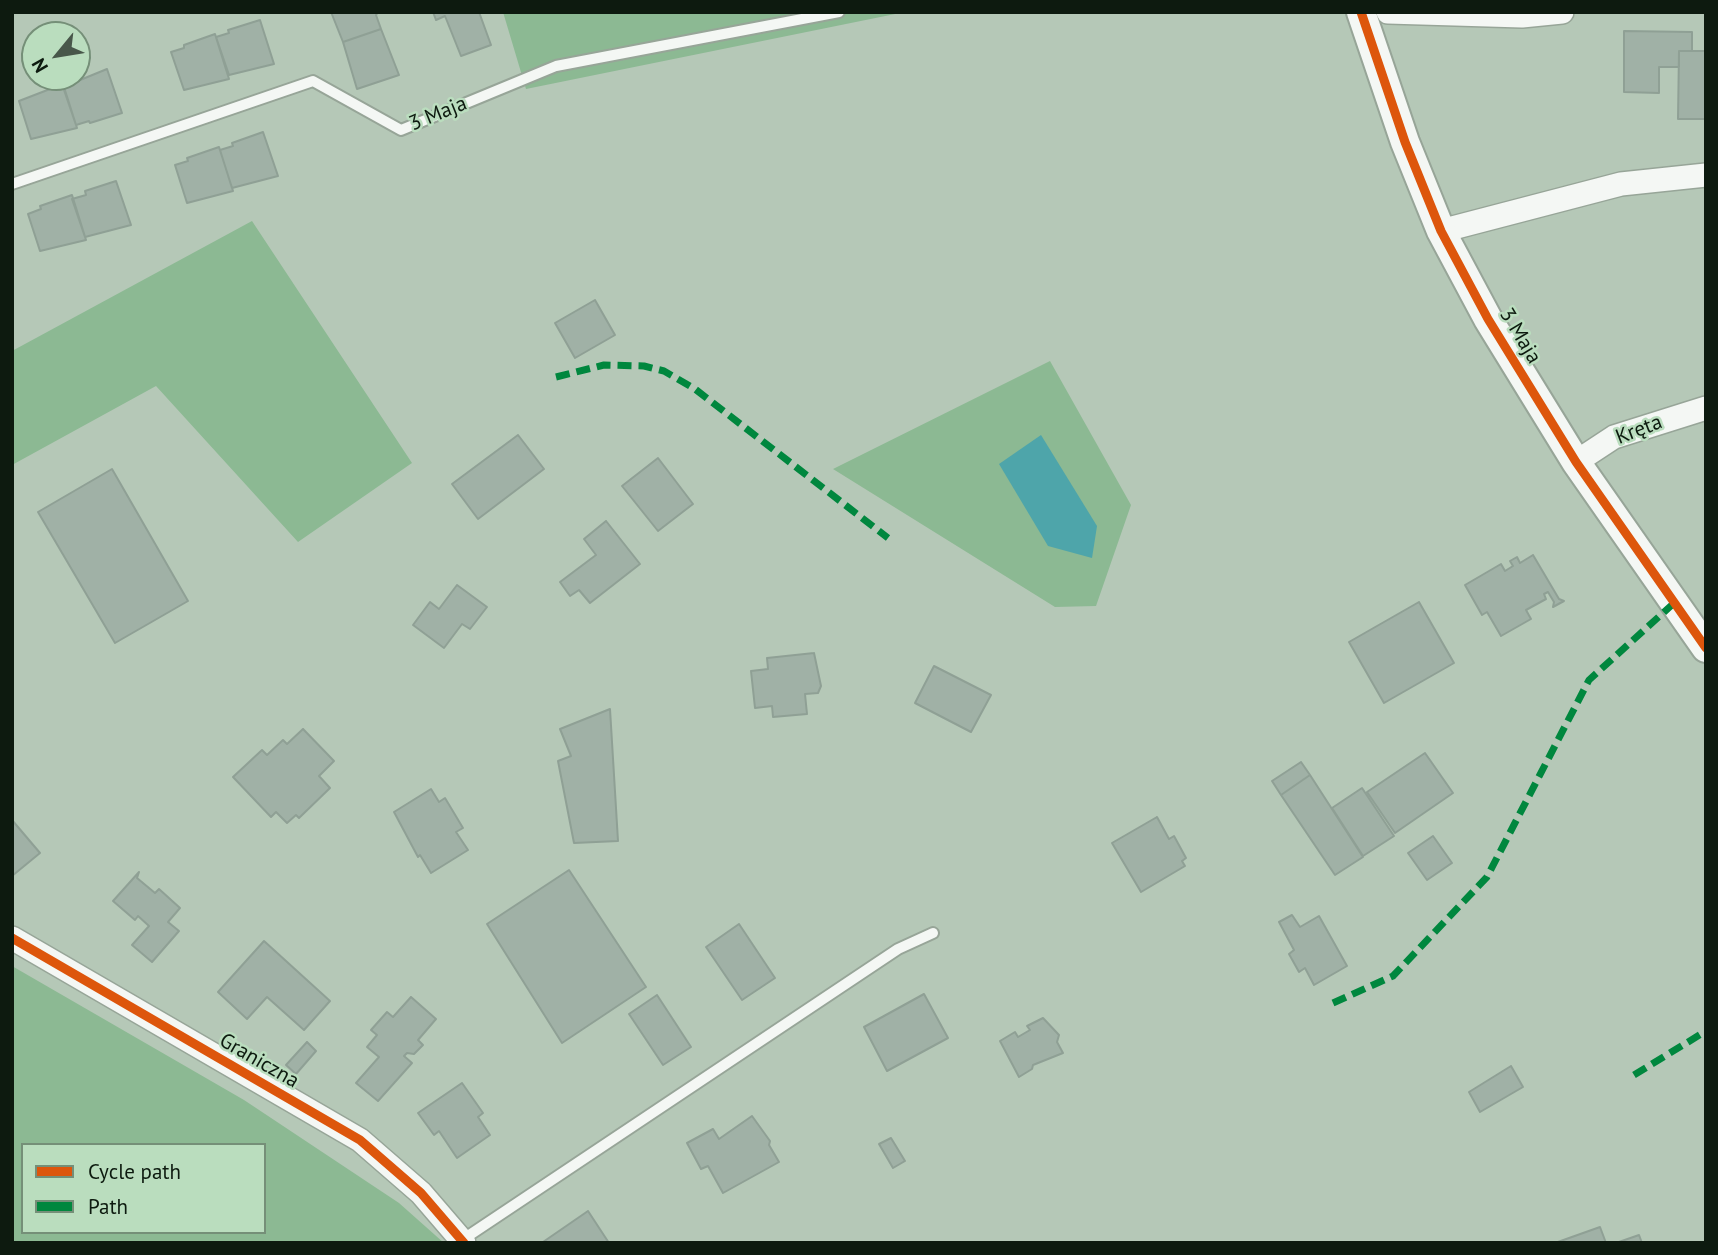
<!DOCTYPE html>
<meta charset="utf-8">
<style>
body{margin:0}
#map{position:relative;width:1718px;height:1255px;overflow:hidden;background:#b5c8b7;font-family:"PT Sans",sans-serif}
canvas{display:block}
.frame{position:absolute;inset:0;border:14px solid #0d1a0f;pointer-events:none}
.legend{position:absolute;left:21px;top:1143px;width:245px;height:91px;box-sizing:border-box;background:#baddbe;border:2px solid #758f78;margin:0;padding:9px 12px;list-style:none;font-size:21px;color:#0d1a0f}
.legend li{display:flex;align-items:center;gap:14px;height:35px}
.legend b{width:35px;border:2px solid #758f78}
.north{position:absolute;left:21px;top:21px;width:70px;height:70px;box-sizing:border-box;background:#baddbe;border:2px solid #758f78;border-radius:50%;rotate:240deg;font-size:19px;font-weight:700;line-height:28px;text-align:center;color:#0d1a0f}
.north::after{content:'';display:block;margin:auto;width:24px;height:32px;background:#48574a;clip-path:polygon(50% 0,100% 100%,50% 72%,0 100%)}
</style>
<div id="map">
<canvas width="1718" height="1255"></canvas>
<div class="frame"></div>
<ul class="legend">
<li><b style="height:9px;background:#dd560c"></b>Cycle path</li>
<li><b style="height:9px;background:#00873e"></b>Path</li>
</ul>
<div class="north">N</div>
</div>
<script>
const ctx = document.querySelector('canvas').getContext('2d');
ctx.lineJoin = 'round';
function paint(path, color) { ctx.fillStyle = color; ctx.fill(path, 'evenodd'); }
const shape = rows => new Path2D(rows.map(r => 'M' + r).join(''));
function trace(path, color, width, dash) { ctx.strokeStyle = color; ctx.lineWidth = width; ctx.lineCap = dash ? 'butt' : 'round'; ctx.setLineDash(dash || []); ctx.stroke(path); }
function label(font, color, halo, rows, align = 'center') {
  ctx.font = font + ' "PT Sans",sans-serif'; ctx.lineWidth = 5; ctx.setLineDash([]); ctx.textBaseline = 'middle'; ctx.strokeStyle = halo; ctx.fillStyle = color; for (const [text, x, y, turn = 0] of rows) {
    ctx.save(); ctx.translate(x, y); ctx.rotate((+turn || 0) * Math.PI / 180); ctx.textAlign = isNaN(turn) ? turn : align; if (halo) ctx.strokeText(text, 0, 0); ctx.fillText(text, 0, 0); ctx.restore();
  }
}
paint(shape([
 [503,12,905,12,526,89],
 [252,221,412,463,298,542,156,386,12,465,12,351],
 [1050,361,1131,505,1096,606,1055,607,833,469],
 [12,966,244,1100,399,1203,444,1243,12,1243],
 [23,1145,264,1145,264,1232,23,1232]
]), '#8cb993');
paint(shape([
 [1041,435,1097,526,1092,558,1048,546,999,464]
]), '#4ea5aa');
const building = shape([
 [331,12,378,12,376,15,381,29,343,42,331,12],
 [433,12,479,12,491,45,461,56,445,16,436,20,433,12],
 [260,20,274,64,229,75,216,37,229,33,228,30,260,20],
 [381,29,399,75,357,89,343,42,381,29],
 [1624,31,1692,32,1692,51,1679,51,1679,67,1659,67,1659,93,1624,92,1624,31],
 [215,34,229,79,184,90,171,52,184,48,184,45,215,34],
 [1679,51,1706,51,1706,119,1678,119,1679,51],
 [107,69,122,113,90,123,89,121,76,125,63,87,107,69],
 [63,84,77,128,31,139,19,101,63,84],
 [263,132,278,176,232,188,220,150,233,146,232,143,263,132],
 [219,147,233,191,187,203,175,165,188,161,187,158,219,147],
 [116,181,131,225,85,237,72,199,86,195,85,191,116,181],
 [72,195,86,240,40,251,28,214,41,209,40,206,72,195],
 [595,300,615,335,575,358,555,323,595,300],
 [518,435,544,469,478,519,452,484,518,435],
 [658,458,693,504,658,531,622,486,658,458],
 [112,469,188,601,115,643,38,512,112,469],
 [606,521,640,564,590,603,579,590,570,596,560,582,596,555,584,539,606,521],
 [1533,555,1559,599,1564,601,1553,607,1554,602,1548,592,1544,594,1546,599,1526,610,1531,619,1501,636,1487,612,1482,615,1465,585,1501,564,1505,571,1513,566,1510,561,1517,557,1520,563,1533,555],
 [457,585,487,607,470,629,462,624,444,648,413,625,430,602,439,609,457,585],
 [1419,602,1454,663,1384,703,1349,642,1419,602],
 [814,653,821,686,818,693,805,694,807,714,773,717,772,706,755,708,751,671,768,669,767,658,814,653],
 [934,666,991,695,971,732,915,703,934,666],
 [610,709,618,841,574,843,558,761,571,756,560,729,610,709],
 [303,729,334,761,319,776,330,788,299,818,296,815,287,823,276,812,271,817,233,777,262,750,267,755,283,740,287,744,303,729],
 [1425,753,1453,793,1395,833,1367,792,1425,753],
 [1301,762,1310,775,1281,795,1272,781,1301,762],
 [1310,775,1363,857,1335,875,1281,795,1310,775],
 [1362,788,1394,836,1363,856,1332,808,1362,788],
 [431,789,439,802,445,798,463,828,456,832,468,850,431,873,420,855,418,857,394,812,431,789],
 [1157,817,1169,839,1174,836,1186,858,1182,861,1185,866,1141,892,1112,843,1157,817],
 [12,820,40,853,12,876,12,820],
 [1433,836,1452,863,1427,880,1408,853,1433,836],
 [569,870,646,987,562,1043,487,924,569,870],
 [139,872,137,878,155,893,159,889,180,908,168,922,179,931,152,962,132,945,149,926,138,916,135,920,113,901,139,872],
 [1292,915,1300,927,1319,916,1347,966,1314,985,1305,968,1299,972,1289,954,1294,950,1279,922,1292,915],
 [739,924,775,978,742,1000,706,947,739,924],
 [264,941,330,1001,304,1030,267,997,247,1019,218,992,264,941],
 [924,994,948,1038,887,1071,864,1027,924,994],
 [657,995,691,1047,663,1065,629,1014,657,995],
 [411,997,436,1019,418,1040,423,1045,414,1054,407,1053,404,1056,412,1063,378,1101,356,1083,379,1057,367,1047,377,1035,371,1030,387,1012,393,1017,411,997],
 [1043,1018,1059,1035,1057,1042,1063,1053,1033,1065,1032,1069,1019,1077,1000,1041,1015,1032,1018,1037,1030,1030,1027,1026,1043,1018],
 [307,1042,316,1051,296,1074,286,1065,307,1042],
 [1511,1066,1523,1087,1480,1112,1469,1092,1511,1066],
 [462,1083,483,1113,478,1117,490,1135,457,1158,439,1131,434,1135,418,1113,462,1083],
 [752,1116,770,1141,769,1145,779,1162,723,1193,708,1166,701,1169,687,1143,713,1129,719,1139,752,1116],
 [891,1138,905,1161,893,1168,879,1144,891,1138],
 [588,1211,609,1243,543,1243,543,1242,588,1211],
 [1600,1227,1606,1243,1555,1243,1600,1227],
 [1639,1235,1642,1243,1616,1243,1639,1235]
]);
paint(building, '#a0b1a6');
trace(building, '#8fa095', 2);
const service = shape([
 [12,184,313,81,401,130,556,66,839,12],
 [462,1240,898,949,933,933]
]);
const minor = shape([
 [1388,12,1522,16,1562,12],
 [1441,231,1621,184,1706,175],
 [1576,462,1614,437,1706,408],
 [12,938,360,1140,421,1193,464,1243]
]);
const tertiary = shape([
 [1361,12,1405,142,1441,231,1488,319,1576,462,1706,648]
]);
trace(service, '#97a598', 14);
trace(minor, '#97a598', 26);
trace(tertiary, '#97a598', 32);
trace(service, '#f4f7f4', 10);
trace(minor, '#f4f7f4', 23);
trace(tertiary, '#f4f7f4', 28);
trace(shape([
 [556,377,604,365,644,366,664,371,695,389,888,538],
 [1333,1003,1393,976,1487,877,1589,680,1674,603],
 [1634,1075,1706,1031]
]), '#00873e', 7, [14, 7]);
trace(shape([
 [1361,12,1405,142,1441,231,1488,319,1576,462,1706,648],
 [12,938,360,1140,421,1193,464,1243]
]), '#dd560c', 9);
label('21px', '#0d1a0f', '#baddbe', [
 ["3 Maja",438,114,-22],
 ["3 Maja",1520,336,59],
 ["Kręta",1639,430,-21],
 ["Graniczna",259,1061,30]
]);
</script>
